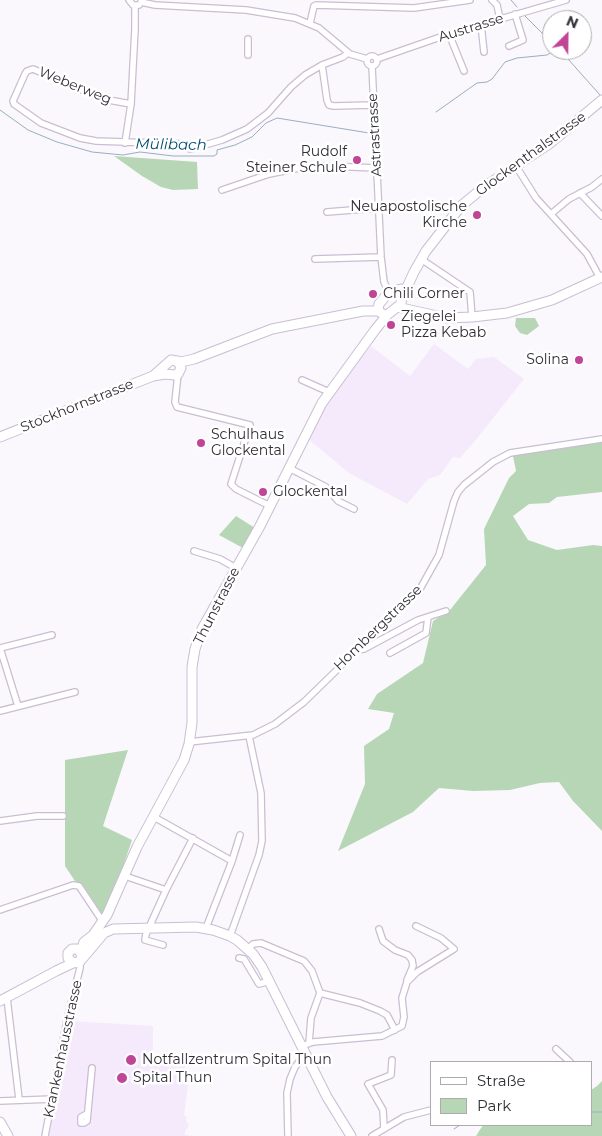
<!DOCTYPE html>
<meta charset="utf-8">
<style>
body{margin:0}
#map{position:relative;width:602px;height:1136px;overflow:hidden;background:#faf8fc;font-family:Montserrat,sans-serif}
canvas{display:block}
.legend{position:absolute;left:430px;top:1061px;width:162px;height:65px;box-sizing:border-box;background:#fff;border:1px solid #adabae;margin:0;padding:6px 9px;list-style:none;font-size:15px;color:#312d35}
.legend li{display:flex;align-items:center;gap:10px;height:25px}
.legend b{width:25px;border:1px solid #adabae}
.north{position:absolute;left:542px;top:10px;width:50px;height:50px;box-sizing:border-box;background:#fff;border:1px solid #adabae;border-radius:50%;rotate:23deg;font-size:14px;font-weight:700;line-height:20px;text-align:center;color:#312d35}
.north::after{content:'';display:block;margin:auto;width:18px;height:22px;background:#c04596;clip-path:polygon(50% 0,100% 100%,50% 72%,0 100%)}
</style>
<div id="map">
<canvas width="602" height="1136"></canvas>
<ul class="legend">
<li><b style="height:6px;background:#fff"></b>Straße</li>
<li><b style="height:14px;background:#b7d6b6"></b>Park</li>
</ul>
<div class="north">N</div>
</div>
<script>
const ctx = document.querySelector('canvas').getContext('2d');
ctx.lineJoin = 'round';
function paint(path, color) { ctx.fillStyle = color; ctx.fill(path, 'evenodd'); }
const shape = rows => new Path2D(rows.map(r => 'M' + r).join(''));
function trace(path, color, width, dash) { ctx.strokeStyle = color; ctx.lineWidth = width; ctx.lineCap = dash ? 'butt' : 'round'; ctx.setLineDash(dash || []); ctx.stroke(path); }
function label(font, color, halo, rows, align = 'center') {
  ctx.font = font + ' Montserrat,sans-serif'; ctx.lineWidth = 5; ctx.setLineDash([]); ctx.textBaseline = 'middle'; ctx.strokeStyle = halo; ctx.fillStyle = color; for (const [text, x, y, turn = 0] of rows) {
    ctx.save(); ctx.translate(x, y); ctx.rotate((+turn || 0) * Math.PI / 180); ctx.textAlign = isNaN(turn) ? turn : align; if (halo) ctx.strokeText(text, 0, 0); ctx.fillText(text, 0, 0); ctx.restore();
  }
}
paint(shape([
 [434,344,468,369,476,359,494,357,524,379,475,441,460,458,453,457,440,475,428,479,407,504,349,473,308,439,333,393,371,346,410,376],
 [71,1021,153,1026,153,1060,186,1058,184,1077,188,1084,184,1116,187,1117,186,1120,189,1126,185,1131,185,1135,193,1136,49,1136,62,1066,63,1066]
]), '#f4eafc');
paint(shape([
 [114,156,197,162,198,189,173,190,161,187,142,176],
 [516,318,535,318,539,326,527,335,520,333,515,326],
 [602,441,602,492,557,497,549,503,529,504,513,516,528,540,557,550,593,545,602,546,602,831,573,801,559,782,540,783,510,790,473,791,439,788,413,812,338,851,365,784,364,746,389,729,394,713,368,709,377,694,423,663,433,621,450,610,486,565,484,529,509,478,516,471,513,456],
 [236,516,255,528,243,548,219,535],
 [128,750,103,826,132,840,113,896,102,914,86,890,79,883,75,881,65,866,65,760],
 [602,1081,602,1136,476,1136,483,1125,591,1125,591,1090,597,1086]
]), '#b7d6b6');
trace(shape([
 [511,0,517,7],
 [524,15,552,43],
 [560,50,600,95],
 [0,110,28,130,57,142,92,152,123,155,140,152,173,156,214,156,217,154,217,150,235,145,252,137,266,123,277,118,369,133],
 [436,112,477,83,487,82,492,79,505,62,517,58,547,55,555,50],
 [591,1112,602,1112],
 [454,1129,460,1125]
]), '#98aec2', 1);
const street = shape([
 [129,0,133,5,139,5],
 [492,0,497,5,500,19],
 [141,2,155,5,246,10,295,18,319,28,350,54,367,59],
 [310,23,314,6,316,5,414,8,470,0],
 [481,24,484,52],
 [449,34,464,71],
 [509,46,523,40,515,14],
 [248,55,248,39],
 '367 61a5 5 0 1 1 10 0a5 5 0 1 1-10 0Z',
 [377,59,449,34,566,0],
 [322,65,327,100,329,105,334,106,373,105],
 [372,66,381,257,384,282,389,292],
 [131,104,103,99,33,69,27,71,25,74,13,101,14,104,41,123,80,138,96,141,184,144,199,147],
 [125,143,131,104,135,29,135,6],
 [179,146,191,149,222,140,247,129,268,113,291,87,305,75,322,65,343,57,348,53],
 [516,166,536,198,587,254,600,278],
 [222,190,269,174,299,168,327,166,377,168],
 [580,193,602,216],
 [327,212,378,208],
 [551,214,569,199,592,187,602,179],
 [315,259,381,257],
 [421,259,470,292,472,317],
 [178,374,175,402,177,407,250,425,231,484,236,489,270,506],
 [302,380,329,392],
 [289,468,326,487,338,501,354,509],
 [194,551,220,559,236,568],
 [0,648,18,706],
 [0,648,52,635],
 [357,650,364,649,418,620,446,611],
 [390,653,426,633,428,617],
 [0,711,75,692],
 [189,742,253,735,275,724,304,702,420,589,439,555,454,501,458,492,464,485,493,462,510,453,602,439],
 [154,817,232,861],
 [0,821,37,816,63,816],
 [125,876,166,890],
 [0,910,73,885,79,886,103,922],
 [206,928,232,861,240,835],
 [379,929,383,941,395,950,408,955,412,960,413,966,407,980],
 [230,936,259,855,262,841,261,793,249,736],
 [163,945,145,940,146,934,166,890,193,838],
 [248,949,253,944,261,943,304,961,312,971,320,993],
 [239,958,244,959,259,984,270,981],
 [7,998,19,1099],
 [309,1043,311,1018,320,993,360,1003,380,1011,387,1015,395,1030],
 [302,1046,313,1042,382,1036,402,1026,404,1017,402,998,407,982,417,972,454,949,441,938,416,926],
 [556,1049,570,1062],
 [0,1101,53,1099],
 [87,1114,81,1117,81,1123,84,1123,87,1121,92,1068],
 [384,1129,383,1110,368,1084,391,1075,392,1060],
 [45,1136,67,1020,80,968,80,962],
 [288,1136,287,1093,290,1079,295,1067,306,1053],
 [372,1136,404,1117,431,1110]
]);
const secondary = shape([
 [402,298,414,272,426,251,461,206,484,187,549,144,602,100],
 [397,307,446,318,472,317,507,313,552,300,602,277],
 [383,314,378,311,379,304,389,292,401,289],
 [153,376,171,360,181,362,194,359,272,329,363,311,379,311],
 [0,437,153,376,165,374,175,375,178,374,181,368,178,361],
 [81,951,84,942,93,935,107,915,137,847,184,760,189,744,192,723,192,667,195,649,202,629,260,526,322,403,375,330,387,315,401,304,402,296,397,291],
 [82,959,104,933,113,929,196,927,213,930,230,936,237,940,253,954,262,967,327,1097,351,1136],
 [0,1001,56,971,73,963,80,962,82,954,77,949,72,949,68,953,68,958,73,963],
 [0,1122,8,1136]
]);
trace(street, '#cabdd4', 8);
trace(secondary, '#cabdd4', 11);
trace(street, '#fff', 5.5);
trace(secondary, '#fff', 9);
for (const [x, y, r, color] of [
 [357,160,5,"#c04596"],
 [477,215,5,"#c04596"],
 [373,294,5,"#c04596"],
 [391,325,5,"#c04596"],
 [579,360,5,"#c04596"],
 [201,443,5,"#c04596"],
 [263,492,5,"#c04596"],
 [131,1060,6,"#c04596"],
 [122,1078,6,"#c04596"]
]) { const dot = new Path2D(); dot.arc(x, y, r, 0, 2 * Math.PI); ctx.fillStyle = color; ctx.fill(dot); trace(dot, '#fff', 2); }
label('14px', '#312d35', '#fff', [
 ["Austrasse",471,28,-17],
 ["Weberweg",75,86,22],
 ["Astrastrasse",375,135,-93],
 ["Glockenthalstrasse",531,154,-36],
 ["Stockhornstrasse",77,406,-22],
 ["Thunstrasse",217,606,-63],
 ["Hombergstrasse",378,628,-44],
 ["Krankenhausstrasse",63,1049,-78]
]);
label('14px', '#312d35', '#fff', [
 ["Rudolf",347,152,"right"],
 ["Steiner Schule",347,168,"right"],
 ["Neuapostolische",467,207,"right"],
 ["Kirche",467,223,"right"],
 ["Chili Corner",383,294],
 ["Ziegelei",401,317],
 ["Pizza Kebab",401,333],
 ["Solina",569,360,"right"],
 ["Schulhaus",211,435],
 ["Glockental",211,451],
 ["Glockental",273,492],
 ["Notfallzentrum Spital Thun",142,1060],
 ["Spital Thun",133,1078]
], 'left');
label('italic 15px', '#014a71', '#fff', [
 ["Mülibach",171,145,1]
]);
</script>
